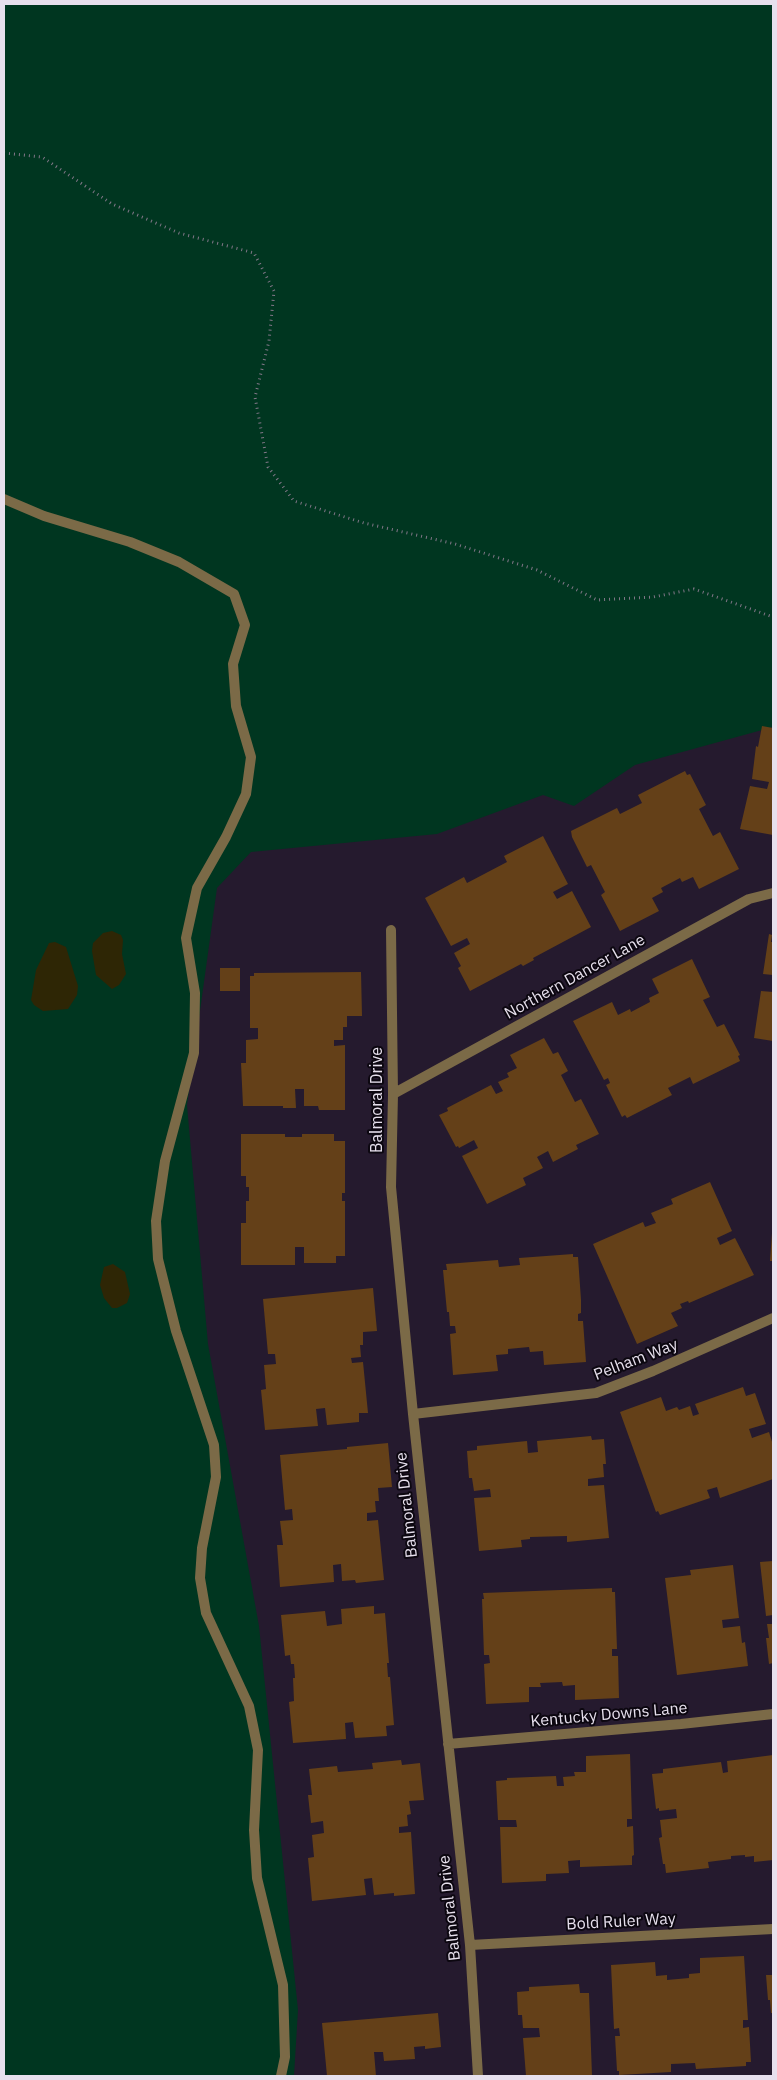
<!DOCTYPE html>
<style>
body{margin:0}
#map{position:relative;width:777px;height:2080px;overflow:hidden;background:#251a2e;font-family:"IBM Plex Sans",sans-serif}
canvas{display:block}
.frame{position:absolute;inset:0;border:5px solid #e7e0ed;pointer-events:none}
</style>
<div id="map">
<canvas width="777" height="2080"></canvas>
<div class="frame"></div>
</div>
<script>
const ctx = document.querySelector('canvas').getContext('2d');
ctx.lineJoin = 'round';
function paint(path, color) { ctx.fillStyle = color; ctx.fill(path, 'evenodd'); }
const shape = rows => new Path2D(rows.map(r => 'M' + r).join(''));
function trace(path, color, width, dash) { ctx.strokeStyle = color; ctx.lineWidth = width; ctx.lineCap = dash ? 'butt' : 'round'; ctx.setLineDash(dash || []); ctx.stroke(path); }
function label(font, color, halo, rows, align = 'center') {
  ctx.font = font + ' "IBM Plex Sans",sans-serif'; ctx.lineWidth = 4; ctx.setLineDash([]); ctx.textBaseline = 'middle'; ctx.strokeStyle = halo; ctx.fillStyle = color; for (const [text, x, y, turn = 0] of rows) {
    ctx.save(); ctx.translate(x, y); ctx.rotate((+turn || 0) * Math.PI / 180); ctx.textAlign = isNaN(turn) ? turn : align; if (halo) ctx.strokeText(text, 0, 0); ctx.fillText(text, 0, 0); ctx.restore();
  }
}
paint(shape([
 [4,4,773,4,773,727,635,765,574,806,543,795,437,834,251,852,217,888,187,1105,208,1344,259,1626,298,2010,294,2076,6,2076,4,2073]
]), '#003620');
paint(shape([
 [112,931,121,935,123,940,122,954,126,974,119,985,112,989,96,975,92,951,93,943,103,933],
 [55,942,66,947,78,986,77,995,68,1009,43,1011,34,1005,31,1000,36,970,49,943],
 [113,1264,125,1272,130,1294,127,1303,117,1308,112,1308,104,1298,100,1285,104,1267]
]), '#2e2605');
paint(shape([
 [762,726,773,728,773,835,740,829,750,786,767,789,769,782,752,779,756,746,758,747],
 [685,771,687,775,690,774,706,805,699,809,713,836,720,832,739,869,699,889,693,877,682,882,680,878,661,888,663,892,652,898,659,911,620,931,601,895,605,892,591,865,587,867,572,837,571,831,617,808,620,814,642,803,638,795],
 [543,836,568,884,553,892,557,899,572,891,591,927,533,958,534,960,523,966,521,964,470,991,458,968,461,966,454,953,470,944,467,938,451,946,425,898,464,877,467,883,507,862,504,856],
 [769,934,772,935,771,942,773,942,773,975,763,974],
 [692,959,710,997,703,1000,717,1027,724,1024,740,1055,738,1056,740,1061,693,1084,690,1077,668,1088,672,1095,627,1118,625,1115,622,1117,606,1085,610,1083,608,1078,604,1080,573,1021,612,1002,618,1015,630,1009,631,1012,650,1002,649,998,659,993,652,979],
 [220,968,240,968,240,991,220,991],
 [361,972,362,1016,347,1016,347,1027,343,1027,343,1040,334,1040,334,1046,345,1045,345,1110,319,1110,318,1106,304,1106,304,1089,295,1089,296,1108,283,1108,283,1106,243,1106,241,1063,246,1063,246,1040,258,1039,258,1028,250,1028,250,976,254,976,254,973],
 [761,991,773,992,773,1041,754,1038],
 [544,1038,553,1054,558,1052,568,1071,561,1075,575,1102,581,1099,599,1134,576,1145,578,1149,553,1162,548,1151,537,1157,543,1168,523,1178,526,1185,487,1204,462,1156,478,1148,474,1140,459,1148,458,1146,456,1147,439,1115,448,1111,447,1108,491,1085,496,1094,503,1091,498,1082,509,1077,507,1073,517,1068,510,1055],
 [241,1134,285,1134,285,1137,302,1137,302,1134,334,1134,334,1141,345,1141,345,1193,342,1193,342,1201,345,1201,345,1256,336,1256,336,1263,304,1263,304,1247,295,1247,295,1265,241,1265,241,1223,246,1223,246,1201,249,1201,249,1187,246,1187,246,1176,241,1176],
 [710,1182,732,1231,717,1238,720,1245,735,1238,754,1275,689,1303,688,1301,680,1304,682,1308,671,1313,678,1326,637,1344,593,1244,643,1222,645,1227,656,1223,651,1213,673,1204,671,1199],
 [772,1233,773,1233,773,1261,770,1261],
 [573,1254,573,1257,578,1257,581,1300,581,1313,578,1314,578,1321,583,1321,586,1362,544,1365,543,1351,530,1352,529,1347,508,1349,508,1354,496,1355,498,1371,453,1375,450,1334,456,1333,455,1326,450,1326,449,1312,447,1312,443,1270,447,1270,446,1264,498,1260,499,1267,520,1265,519,1258],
 [373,1288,377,1331,363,1332,363,1345,360,1345,361,1357,351,1358,352,1363,363,1362,368,1413,359,1413,359,1422,327,1425,325,1408,316,1409,318,1426,265,1430,261,1390,266,1389,264,1365,276,1364,275,1354,268,1354,263,1299],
 [743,1387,746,1396,755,1393,766,1424,749,1429,752,1438,769,1432,773,1445,773,1479,720,1498,717,1487,707,1490,710,1498,660,1515,658,1511,656,1512,620,1412,661,1397,666,1411,677,1407,679,1410,690,1406,693,1416,699,1414,695,1404],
 [591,1436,592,1440,604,1439,606,1464,603,1464,604,1477,588,1479,588,1486,604,1485,609,1538,567,1542,567,1536,530,1537,530,1539,521,1540,522,1547,479,1551,474,1498,491,1497,490,1489,474,1491,472,1478,469,1478,467,1451,477,1450,477,1446,527,1441,528,1453,538,1452,537,1441],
 [388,1443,392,1487,378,1488,379,1501,375,1501,376,1512,367,1513,367,1521,378,1520,384,1580,356,1583,355,1580,342,1581,341,1564,333,1565,334,1582,280,1587,277,1545,283,1545,280,1521,293,1520,292,1509,285,1510,280,1455,347,1449,347,1447],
 [773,1561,773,1615,766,1616,760,1562],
 [733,1565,739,1618,722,1620,723,1628,740,1626,742,1643,745,1642,748,1666,677,1675,665,1578,691,1575,690,1570],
 [612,1588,612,1592,615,1592,617,1649,612,1649,612,1656,618,1656,619,1698,575,1700,575,1685,563,1686,562,1682,540,1683,541,1687,529,1687,529,1702,486,1704,484,1664,490,1663,489,1655,484,1655,482,1599,484,1599,483,1593],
 [374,1606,374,1614,385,1613,389,1663,387,1663,388,1677,390,1677,394,1725,386,1726,387,1736,355,1738,353,1722,345,1723,346,1739,293,1743,289,1702,294,1701,293,1678,295,1678,294,1664,291,1664,290,1655,285,1656,281,1615,325,1611,327,1626,342,1624,341,1609],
 [767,1624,773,1624,773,1663,769,1664,766,1638,769,1638],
 [630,1754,632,1819,627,1819,627,1827,633,1826,634,1855,632,1856,632,1865,580,1867,580,1860,568,1861,569,1873,546,1874,546,1881,502,1883,500,1827,517,1827,516,1820,498,1820,496,1781,507,1780,507,1778,556,1776,557,1786,564,1786,563,1777,575,1776,574,1772,586,1772,586,1756],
 [773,1755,773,1860,754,1862,754,1856,745,1857,745,1855,731,1856,731,1859,708,1862,709,1868,666,1873,665,1864,663,1864,659,1838,662,1837,660,1820,677,1818,676,1809,659,1811,659,1808,656,1809,652,1774,663,1773,663,1769,721,1762,723,1773,728,1772,727,1761],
 [401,1760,402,1765,420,1763,424,1800,409,1801,411,1814,407,1815,408,1826,399,1827,399,1833,411,1832,415,1894,394,1896,394,1893,374,1895,372,1878,364,1879,366,1895,312,1901,308,1858,314,1857,312,1835,324,1833,323,1821,311,1823,308,1795,312,1795,309,1769,337,1766,338,1772,373,1769,372,1763],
 [744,1956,748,2020,743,2020,743,2028,749,2027,751,2062,746,2062,746,2066,696,2069,695,2063,671,2064,671,2072,619,2075,619,2071,617,2071,615,2036,620,2036,619,2028,614,2029,611,1965,655,1962,656,1976,667,1975,667,1980,689,1978,689,1974,700,1973,700,1958],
 [766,1975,773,1975,773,2013,771,2013,770,2000,768,2000],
 [579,1984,580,1993,589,1993,592,2076,526,2076,523,2038,540,2037,539,2028,523,2028,522,2015,518,2015,517,1992,529,1991,529,1987],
 [438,2013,441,2047,425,2049,425,2046,414,2047,415,2059,384,2061,383,2052,374,2052,376,2076,327,2076,322,2023]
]), '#644018');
trace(shape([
 [4,153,42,157,112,204,179,233,254,253,274,291,269,341,255,397,268,467,294,501,364,523,455,544,537,570,597,600,653,597,694,589,773,617]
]), '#817788', 3, [1, 4]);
trace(shape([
 [4,499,44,516,130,542,179,562,234,594,245,625,233,664,236,706,251,757,246,794,226,837,197,888,186,938,195,993,194,1053,165,1161,156,1221,158,1259,176,1331,214,1445,216,1477,202,1548,200,1578,206,1613,249,1706,258,1750,254,1830,257,1878,283,1985,285,2057,281,2076]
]), '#7b6a47', 10);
trace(shape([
 [391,930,393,1094,391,1187,413,1414,470,1945,478,2076],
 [393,1094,749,899,773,893],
 [413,1414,596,1393,653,1371,773,1318],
 [448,1744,681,1724,773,1714],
 [470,1945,773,1929]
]), '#7b6a47', 10);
label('16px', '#e7e0ed', '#0c0710', [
 ["Northern Dancer Lane",575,977,-29],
 ["Balmoral Drive",377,1100,-90],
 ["Pelham Way",636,1360,-21],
 ["Balmoral Drive",407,1505,-96],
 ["Kentucky Downs Lane",609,1715,-5],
 ["Balmoral Drive",450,1908,-96],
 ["Bold Ruler Way",621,1922,-3]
]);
</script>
